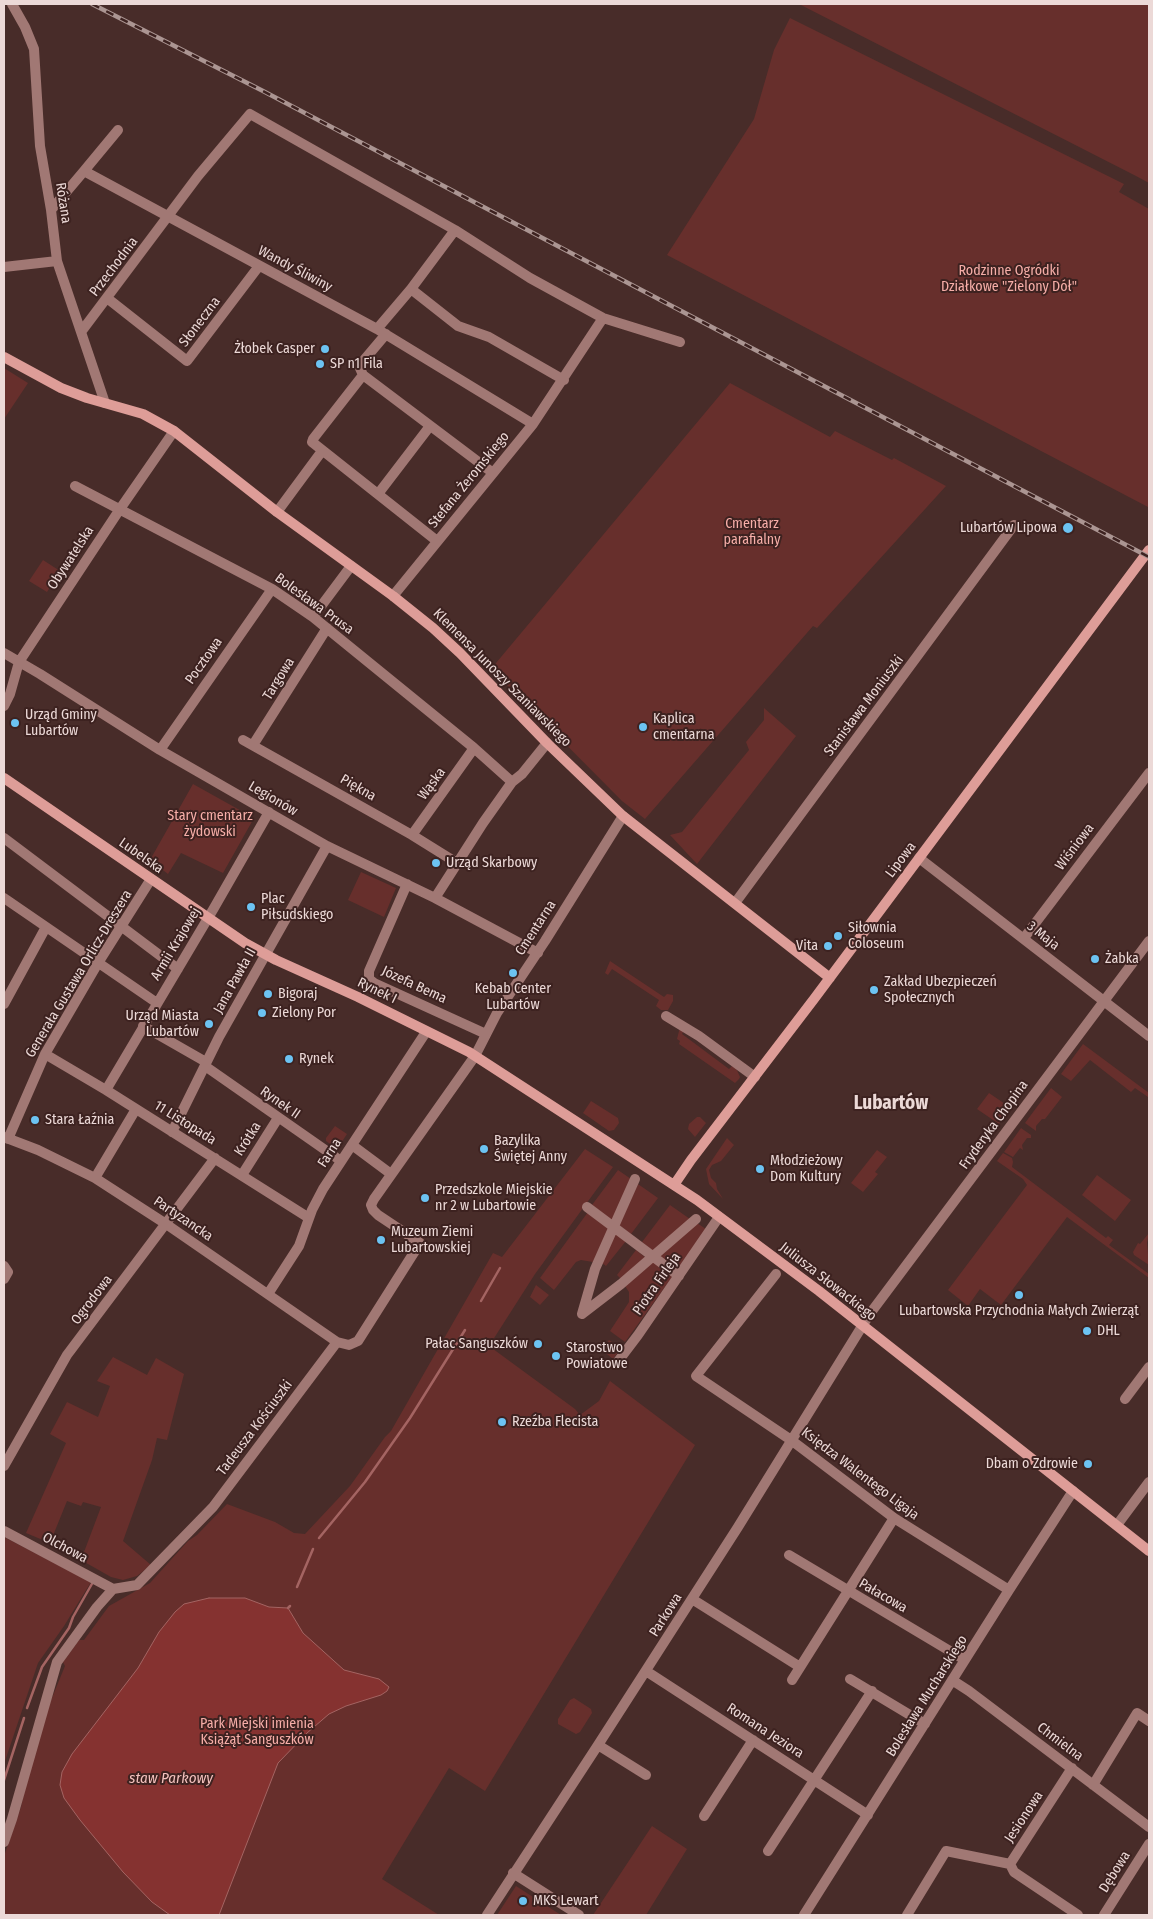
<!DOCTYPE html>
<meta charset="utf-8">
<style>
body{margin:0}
#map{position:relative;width:1153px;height:1919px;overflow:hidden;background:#482c29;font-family:"Fira Sans Condensed",sans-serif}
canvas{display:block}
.frame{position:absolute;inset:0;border:5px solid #ecd9d7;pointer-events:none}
</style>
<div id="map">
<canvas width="1153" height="1919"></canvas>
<div class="frame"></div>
</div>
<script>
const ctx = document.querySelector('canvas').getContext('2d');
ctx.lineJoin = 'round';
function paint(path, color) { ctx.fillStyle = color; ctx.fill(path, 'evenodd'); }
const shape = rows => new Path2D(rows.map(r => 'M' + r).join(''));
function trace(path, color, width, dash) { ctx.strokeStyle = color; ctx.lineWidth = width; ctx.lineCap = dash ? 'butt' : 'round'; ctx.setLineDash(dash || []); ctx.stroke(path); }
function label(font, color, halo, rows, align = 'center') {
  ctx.font = font + ' "Fira Sans Condensed",sans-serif'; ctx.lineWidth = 4; ctx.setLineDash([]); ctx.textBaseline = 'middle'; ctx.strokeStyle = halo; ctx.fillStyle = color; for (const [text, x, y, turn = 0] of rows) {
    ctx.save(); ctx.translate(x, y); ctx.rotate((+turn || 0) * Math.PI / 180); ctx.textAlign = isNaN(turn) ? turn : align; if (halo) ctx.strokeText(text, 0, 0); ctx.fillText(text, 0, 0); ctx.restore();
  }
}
paint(shape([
 [799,4,1149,4,1149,183,1136,176],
 [790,18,1124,184,1119,192,1149,209,1148,507,667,255,754,119,774,50],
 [4,368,28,383,4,419],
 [730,383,830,437,835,431,892,460,894,458,946,486,817,628,813,626,645,819,622,801,491,669],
 [43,560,60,571,47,592,29,581],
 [764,708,796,736,697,864,670,835,682,832,749,750,746,742,764,720],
 [193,784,254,818,223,873,181,853,168,874,150,860],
 [361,872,396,888,384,917,348,900],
 [610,961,664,997,667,994,673,995,673,1001,668,1010,661,1010,656,1006,659,1000,612,969,608,975,605,973],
 [680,1027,685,1029,682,1034,729,1069,732,1066,736,1068,740,1077,739,1079,735,1083,679,1044,680,1041,677,1039],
 [1083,1044,1149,1093,1148,1097,1135,1088,1131,1092,1090,1060,1071,1081,1061,1074],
 [1051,1088,1062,1097,1045,1119,1042,1119,1036,1126,1036,1131,1025,1123],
 [989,1093,1011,1108,999,1124,977,1109],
 [591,1101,618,1118,619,1123,614,1130,609,1131,583,1113],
 [697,1117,700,1117,706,1123,695,1137,688,1129,689,1124],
 [335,1126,347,1134,337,1149,326,1141,326,1138],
 [1021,1128,1031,1135,1031,1138,1027,1138,1022,1145,1023,1150,1020,1148,1013,1157,1004,1152],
 [727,1138,734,1145,721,1161,712,1165,709,1170,711,1178,716,1183,717,1189,723,1199,709,1184,706,1169],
 [585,1149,613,1167,535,1274,489,1346,575,1409,580,1415,599,1401,610,1381,695,1445,485,1791,449,1768,382,1879,439,1915,4,1915,4,1856,21,1807,25,1788,49,1705,65,1666,63,1662,79,1640,84,1640,109,1606,150,1583,188,1541,197,1535,227,1504,275,1522,294,1533,305,1534,350,1486,385,1437,391,1431,493,1253,502,1257],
 [877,1150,887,1157,875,1172,878,1174,863,1192,851,1183],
 [1003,1153,1012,1158,1013,1162,1012,1167,1106,1238,1108,1236,1113,1240,1109,1245,1149,1274,1149,1278,1067,1217,1001,1305,980,1289,968,1306,948,1290,1027,1185,1023,1179,997,1161],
 [618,1170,631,1179,612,1221,592,1205],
 [1097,1175,1131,1200,1115,1221,1082,1195],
 [638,1184,658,1198,631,1234,619,1225],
 [670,1205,690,1219,653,1251,642,1242],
 [588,1212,609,1228,593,1262,581,1260,576,1262,554,1290,540,1278],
 [697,1223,706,1229,677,1270,660,1256],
 [615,1233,626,1241,606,1266,602,1263],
 [1149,1233,1147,1243,1149,1265,1134,1255,1133,1252,1138,1243,1140,1244],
 [636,1250,646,1258,621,1279,617,1275],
 [653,1261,673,1276,625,1342,610,1331,629,1302,629,1292,625,1286],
 [536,1285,549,1295,540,1305,530,1297],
 [609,1340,621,1348,613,1359,602,1350],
 [113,1357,147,1375,156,1358,184,1374,167,1440,157,1438,152,1460,123,1541,151,1565,137,1576,123,1580,111,1577,81,1560,101,1507,83,1502,81,1506,67,1501,50,1543,26,1533,66,1443,50,1434,67,1402,98,1417,110,1386,97,1381],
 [4,1537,91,1582,64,1626,38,1663,4,1764],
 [574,1698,591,1709,592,1713,580,1732,576,1734,558,1724,558,1719,570,1700],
 [652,1826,687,1849,646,1915,593,1915],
 [516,1886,561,1915,497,1915]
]), '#672f2c');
const water = shape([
 [209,1598,245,1598,269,1607,288,1608,303,1633,344,1670,379,1679,389,1687,387,1691,381,1695,346,1706,329,1714,307,1733,278,1763,219,1915,170,1915,152,1902,123,1872,80,1820,64,1798,60,1785,62,1772,72,1754,138,1668,159,1632,175,1612,184,1604,209,1598]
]);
paint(water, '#853230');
trace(water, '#a46462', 1);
trace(shape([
 [481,1301,500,1268],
 [319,1538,365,1482,410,1418,465,1330],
 [297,1587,313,1549],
 [288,1608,290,1606],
 [27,1708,42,1667,69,1628,73,1617,93,1582],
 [4,1780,24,1718]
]), '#a46462', 2.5);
trace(shape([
 [12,4,25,27,34,49,40,146,51,210,57,261,105,403],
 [84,171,118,130],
 [51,210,84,171,377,329,533,424],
 [4,267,57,261],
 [411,289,458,326,489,337,564,380],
 [107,298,187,361,259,266],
 [377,329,411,289,455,230],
 [81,332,198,176,250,114,455,230,530,278,603,318,680,342],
 [386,334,359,366,363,375,493,473],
 [363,375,313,439,312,442,437,541],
 [75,486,272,589,313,617,474,748,512,782],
 [378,494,430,426],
 [277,512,322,451],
 [393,596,533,424,603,318],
 [313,617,351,566],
 [4,653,40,674,160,750,327,846,435,898,538,953],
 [4,706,10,694,19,662,120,509,174,431],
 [243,740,412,835,457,863],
 [253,745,327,628],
 [160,750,272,589],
 [412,835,474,748],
 [4,838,178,969],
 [919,858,1149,1036],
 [407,884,369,971,369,979,374,983,486,1034],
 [4,898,157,1003],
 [435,898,483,823,512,782,522,774,547,743],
 [735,903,1014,525],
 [1024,938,1149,773],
 [4,1004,46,927],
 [666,1016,699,1036,755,1077],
 [143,1026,206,1062],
 [45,1054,106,1090,309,1218],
 [205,1066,341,1161],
 [106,1090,214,908,269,812],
 [172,1132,219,1037,327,846],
 [4,1137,38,1150,95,1178,166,1224,337,1342,349,1345,358,1341,420,1243,378,1215,373,1210,371,1205,374,1199,475,1056,497,1013,545,941,623,816],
 [8,1139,45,1054,98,963,151,879],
 [352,1145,391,1174],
 [242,1175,278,1118],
 [95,1178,136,1109],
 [587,1207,679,1276],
 [4,1266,8,1272,4,1279],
 [776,1274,696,1376,791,1440,894,1518,1009,1590],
 [268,1294,299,1246,312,1210,323,1189,426,1032],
 [582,1314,621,1284,696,1219],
 [582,1314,595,1269,635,1179],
 [616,1364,638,1335,719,1217],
 [1125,1399,1149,1367],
 [4,1466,67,1355,215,1158],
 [1117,1525,1149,1482],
 [4,1531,113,1589],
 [789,1555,965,1660],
 [692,1599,800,1667],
 [646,1671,868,1815],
 [850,1679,925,1724],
 [792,1680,894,1518],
 [952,1680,969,1691,1149,1827],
 [598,1745,646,1775],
 [1093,1785,1137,1713,1149,1721],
 [704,1816,753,1740],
 [4,1842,12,1819,57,1662,97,1607,113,1589,137,1585,213,1507,337,1342],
 [768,1851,872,1691],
 [1010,1864,1072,1768],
 [1010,1864,1014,1872,1078,1915],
 [513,1873,579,1915],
 [487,1915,598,1745,738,1527,869,1315,1149,941],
 [804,1915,1009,1590,1073,1491],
 [907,1915,946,1851,1010,1864],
 [1104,1915,1149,1844]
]), '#a17874', 10);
trace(shape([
 [4,357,61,388,87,398,143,414,174,431,277,512,393,596,433,628,460,653,547,743,623,816,830,978],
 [4,778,245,943,276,960,358,997,469,1052,697,1200,819,1291,1149,1551],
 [674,1185,691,1160,814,999,1149,550]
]), '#de9d98', 10);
const rail = shape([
 [92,4,263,91,1149,557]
]);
trace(rail, '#ab9592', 4.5);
trace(rail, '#3d2220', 2.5, [8]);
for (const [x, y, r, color] of [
 [325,349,5,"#6cc3f2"],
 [320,364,5,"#6cc3f2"],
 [1068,528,6,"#6cc3f2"],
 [15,723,5,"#6cc3f2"],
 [643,727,5,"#6cc3f2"],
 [436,863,5,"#6cc3f2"],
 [251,907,5,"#6cc3f2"],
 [838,936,5,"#6cc3f2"],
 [828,946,5,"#6cc3f2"],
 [1095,959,5,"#6cc3f2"],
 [513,973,5,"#6cc3f2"],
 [874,990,5,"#6cc3f2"],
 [268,994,5,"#6cc3f2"],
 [262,1013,5,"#6cc3f2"],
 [209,1024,5,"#6cc3f2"],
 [289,1059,5,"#6cc3f2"],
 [35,1120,5,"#6cc3f2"],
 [484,1149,5,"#6cc3f2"],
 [760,1169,5,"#6cc3f2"],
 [425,1198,5,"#6cc3f2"],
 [381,1240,5,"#6cc3f2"],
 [1019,1295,5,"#6cc3f2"],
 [1087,1331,5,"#6cc3f2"],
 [538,1344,5,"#6cc3f2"],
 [556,1356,5,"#6cc3f2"],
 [502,1422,5,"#6cc3f2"],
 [1088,1464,5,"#6cc3f2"],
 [523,1901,5,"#6cc3f2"]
]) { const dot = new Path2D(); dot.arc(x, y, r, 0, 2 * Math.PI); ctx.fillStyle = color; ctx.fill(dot); trace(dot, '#3d2220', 2); }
label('14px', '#ecd9d7', '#3d2220', [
 ["Różana",63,203,81],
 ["Przechodnia",114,267,-53],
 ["Wandy Śliwiny",295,269,28],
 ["Słoneczna",200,322,-53],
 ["Stefana Żeromskiego",469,480,-51],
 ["Obywatelska",71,558,-57],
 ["Bolesława Prusa",314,604,36],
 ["Pocztowa",204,661,-55],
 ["Klemensa Junoszy Szaniawskiego",502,678,45],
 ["Targowa",279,679,-58],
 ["Stanisława Moniuszki",864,706,-53],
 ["Wąska",432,784,-54],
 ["Piękna",358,788,30],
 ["Legionów",273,799,30],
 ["Wiśniowa",1075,847,-53],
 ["Lubelska",141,856,35],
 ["Lipowa",901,860,-53],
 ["Cmentarna",536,928,-57],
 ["3 Maja",1043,936,38],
 ["Armii Krajowej",176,944,-59],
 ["Generała Gustawa Orlicz-Dreszera",79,974,-59],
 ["Jana Pawła II",235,981,-61],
 ["Józefa Bema",414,985,25],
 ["Rynek I",377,991,26],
 ["Rynek II",280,1103,35],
 ["11 Listopada",185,1123,32],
 ["Fryderyka Chopina",994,1125,-54],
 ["Krótka",248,1139,-57],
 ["Farna",330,1153,-57],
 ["Partyzancka",183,1219,34],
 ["Juliusza Słowackiego",828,1282,38],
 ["Piotra Firleja",657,1284,-55],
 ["Ogrodowa",92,1300,-53],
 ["Tadeusza Kościuszki",255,1428,-53],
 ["Księdza Walentego Ligaja",860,1474,37],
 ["Olchowa",65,1548,28],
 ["Pałacowa",883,1596,30],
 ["Parkowa",666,1615,-58],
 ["Bolesława Mucharskiego",927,1696,-58],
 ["Romana Jeziora",765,1731,33],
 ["Chmielna",1060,1742,37],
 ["Jesionowa",1024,1817,-57],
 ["Dębowa",1115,1872,-58]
]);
label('14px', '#f7aea8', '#3d2220', [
 ["Rodzinne Ogródki",1009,271],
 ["Działkowe \"Zielony Dół\"",1009,287],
 ["Cmentarz",752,524],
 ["parafialny",752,540],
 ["Stary cmentarz",210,816],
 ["żydowski",210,832],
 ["Park Miejski imienia",257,1724],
 ["Książąt Sanguszków",257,1740]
]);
label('14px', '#ecd9d7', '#3d2220', [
 ["Żłobek Casper",315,349,"right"],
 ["SP n1 Fila",330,364],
 ["Lubartów Lipowa",1057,528,"right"],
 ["Urząd Gminy",25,715],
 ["Lubartów",25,731],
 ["Kaplica",653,719],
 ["cmentarna",653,735],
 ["Urząd Skarbowy",446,863],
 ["Plac",261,899],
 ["Piłsudskiego",261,915],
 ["Siłownia",848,928],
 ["Coloseum",848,944],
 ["Vita",818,946,"right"],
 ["Żabka",1105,959],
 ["Zakład Ubezpieczeń",884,982],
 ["Społecznych",884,998],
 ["Kebab Center",513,989,"center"],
 ["Lubartów",513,1005,"center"],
 ["Bigoraj",278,994],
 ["Zielony Por",272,1013],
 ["Urząd Miasta",199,1016,"right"],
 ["Lubartów",199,1032,"right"],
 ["Rynek",299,1059],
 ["Stara Łaźnia",45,1120],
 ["Bazylika",494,1141],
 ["Świętej Anny",494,1157],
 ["Młodzieżowy",770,1161],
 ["Dom Kultury",770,1177],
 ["Przedszkole Miejskie",435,1190],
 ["nr 2 w Lubartowie",435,1206],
 ["Muzeum Ziemi",391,1232],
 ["Lubartowskiej",391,1248],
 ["Lubartowska Przychodnia Małych Zwierząt",1019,1311,"center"],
 ["DHL",1097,1331],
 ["Pałac Sanguszków",528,1344,"right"],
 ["Starostwo",566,1348],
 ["Powiatowe",566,1364],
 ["Rzeźba Flecista",512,1422],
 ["Dbam o Zdrowie",1078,1464,"right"],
 ["MKS Lewart",533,1901]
], 'left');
label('italic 15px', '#f4c2be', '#3d2220', [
 ["staw Parkowy",171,1779]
]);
label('bold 19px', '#ecd9d7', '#3d2220', [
 ["Lubartów",891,1104]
]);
</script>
